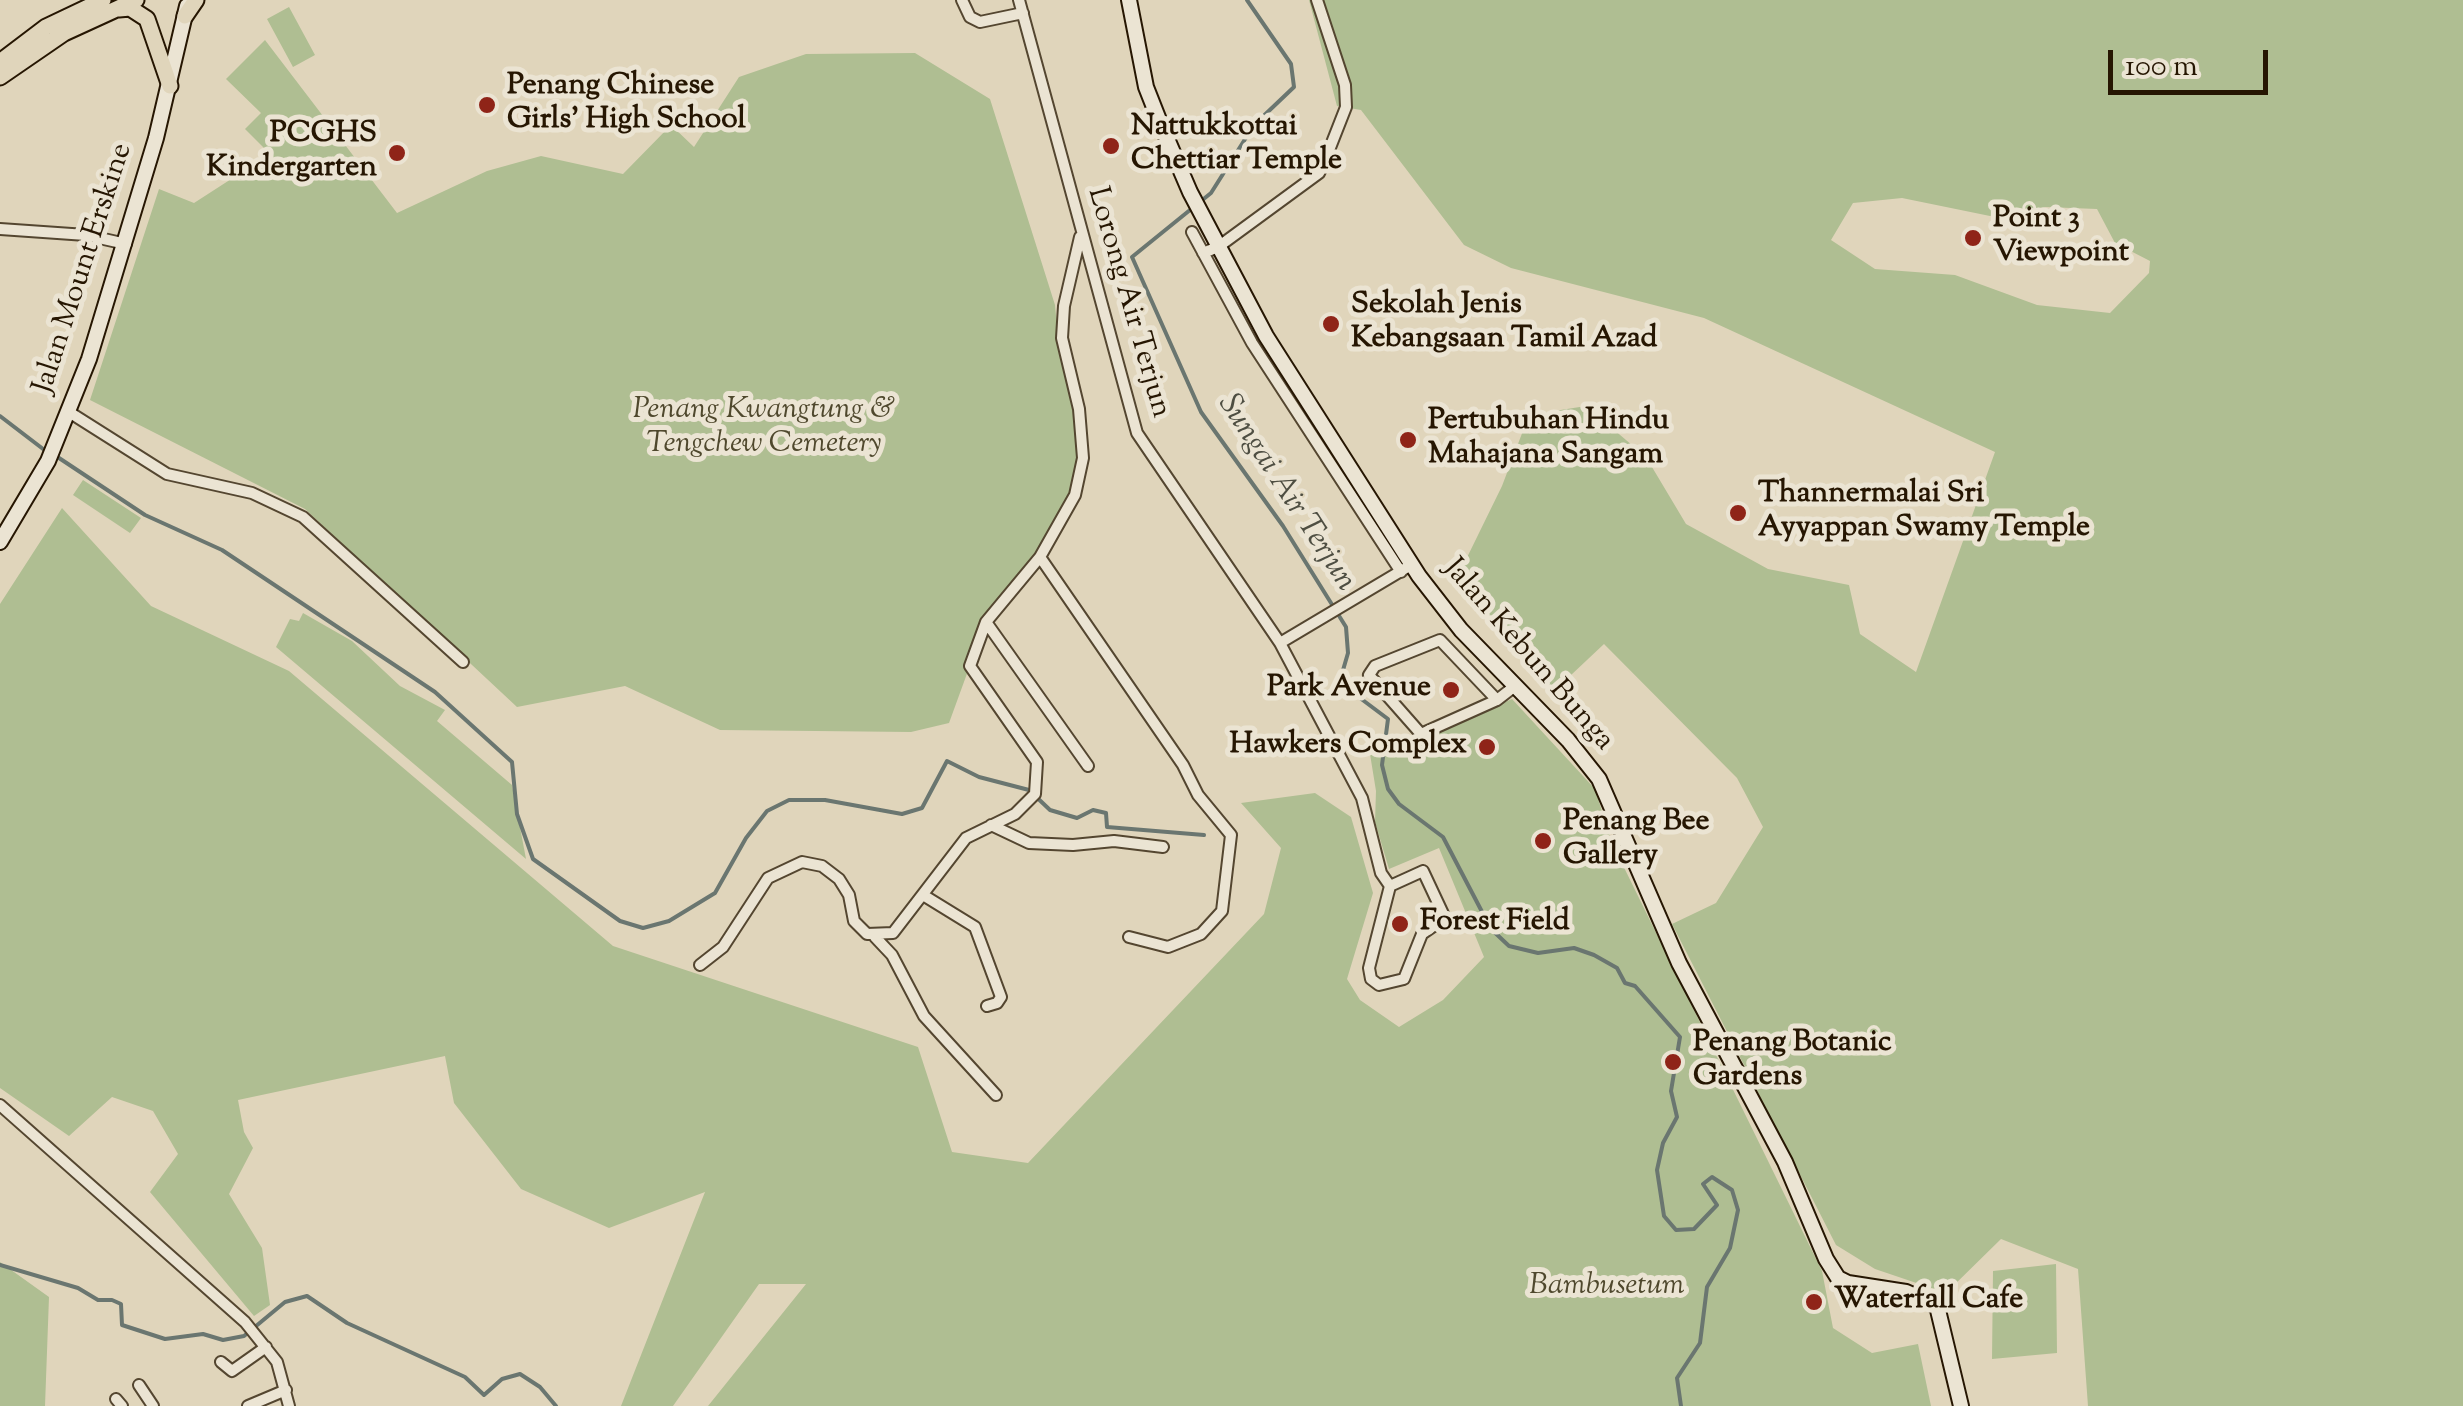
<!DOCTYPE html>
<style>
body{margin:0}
#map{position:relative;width:2463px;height:1406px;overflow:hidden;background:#e0d5bb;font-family:"Sorts Mill Goudy",serif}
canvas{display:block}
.scale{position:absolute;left:2108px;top:50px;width:160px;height:45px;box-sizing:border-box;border:5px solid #261602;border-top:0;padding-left:12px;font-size:30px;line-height:35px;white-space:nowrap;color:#261602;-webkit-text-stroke:8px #ebe4d3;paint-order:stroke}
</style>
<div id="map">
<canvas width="2463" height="1406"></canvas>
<div class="scale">100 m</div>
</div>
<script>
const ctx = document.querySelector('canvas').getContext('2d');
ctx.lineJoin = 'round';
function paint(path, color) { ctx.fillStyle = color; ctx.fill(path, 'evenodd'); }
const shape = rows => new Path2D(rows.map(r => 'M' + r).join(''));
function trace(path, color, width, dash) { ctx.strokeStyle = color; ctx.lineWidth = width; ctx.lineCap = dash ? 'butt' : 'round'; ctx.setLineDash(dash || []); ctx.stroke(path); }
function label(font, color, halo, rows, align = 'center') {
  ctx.font = font + ' "Sorts Mill Goudy",serif'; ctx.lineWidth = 10; ctx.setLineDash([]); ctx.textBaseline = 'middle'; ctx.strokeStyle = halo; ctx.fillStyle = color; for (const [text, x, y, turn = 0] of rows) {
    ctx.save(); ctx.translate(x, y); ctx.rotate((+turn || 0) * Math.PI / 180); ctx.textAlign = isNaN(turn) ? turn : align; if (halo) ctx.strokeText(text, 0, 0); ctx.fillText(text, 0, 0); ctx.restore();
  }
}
paint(shape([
 [1309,0,2463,0,2463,1406,2088,1406,2078,1269,2001,1239,1946,1293,1875,1269,1836,1245,1672,924,1716,903,1763,827,1737,778,1604,644,1553,692,1455,582,1502,486,1529,415,1586,406,1646,457,1686,524,1768,569,1849,585,1860,634,1916,672,1995,452,1704,318,1511,268,1464,245,1361,110,1337,106],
 [1902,198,1990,216,2046,207,2097,209,2115,243,2150,261,2149,273,2110,313,2037,305,1955,275,1875,269,1831,240,1853,203],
 [289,7,315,55,293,67,267,19],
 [265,40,397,213,487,171,541,156,623,174,671,125,694,147,739,77,806,54,915,53,990,99,1055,305,1059,348,1080,440,1080,489,1047,551,988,616,949,723,911,732,720,730,625,686,517,707,305,509,90,400,159,189,194,203,270,154,245,129,261,113,226,79],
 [83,480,141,518,130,533,73,495],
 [62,508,151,606,289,671,613,946,918,1047,952,1152,1028,1163,1264,914,1281,848,1241,803,1315,793,1351,817,1373,893,1347,979,1360,1000,1399,1027,1443,1000,1484,957,1439,848,1389,869,1375,822,1376,791,1370,754,1371,748,1388,753,1512,699,1595,789,1612,843,1822,1271,1833,1328,1872,1353,1918,1344,1931,1406,708,1406,806,1284,759,1284,673,1406,621,1406,705,1192,609,1228,521,1189,454,1103,445,1056,238,1100,244,1132,253,1148,229,1194,262,1248,270,1305,254,1316,150,1192,178,1154,153,1111,112,1097,69,1136,0,1088,0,604],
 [303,613,352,641,400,686,445,710,437,721,512,785,526,859,276,647,290,619,299,621],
 [0,1262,49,1297,45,1406,0,1406],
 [2056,1264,2057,1353,1992,1359,1993,1271]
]), '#afbe92');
trace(shape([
 [1247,0,1291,64,1294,87,1254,125,1211,193,1132,257,1201,412,1283,526,1346,627,1348,653,1341,677,1352,692,1388,719,1382,765,1388,789,1399,804,1443,837,1491,929,1509,946,1538,953,1574,948,1594,955,1617,968,1625,983,1635,986,1680,1037,1671,1091,1677,1117,1663,1143,1657,1170,1664,1216,1676,1230,1694,1229,1717,1205,1703,1184,1712,1177,1732,1190,1738,1210,1730,1248,1707,1287,1700,1343,1677,1378,1681,1406],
 [0,416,47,452],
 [56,456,145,515,222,550,435,692,512,762,517,814,533,859,620,921,643,928,669,921,715,893,746,838,767,811,789,800,825,800,902,814,922,808,947,761,979,777,1029,790,1050,810,1077,818,1093,810,1106,813,1107,827,1204,835],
 [0,1265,78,1288,98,1300,112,1300,121,1304,122,1325,165,1339,203,1334,223,1340,244,1336,285,1302,307,1296,347,1323,465,1377,484,1395,502,1379,520,1374,540,1387,556,1406]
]), '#6a7670', 4);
const street = shape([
 [962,0,970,17,980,22,1023,13],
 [1019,0,1137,433,1280,643,1362,798,1381,873,1390,886],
 [0,229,86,235,126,244],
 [1192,232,1252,343,1401,572],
 [1203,253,1218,247,1319,173,1324,163,1346,107,1345,85,1317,0],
 [69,412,167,474,252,493,303,517,463,662],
 [1040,557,1183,765,1198,795,1231,835,1222,911,1201,934,1168,947,1129,937],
 [986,622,1088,766],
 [1280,643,1406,568],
 [1497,700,1421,734,1369,675,1375,666,1440,640,1497,700,1515,686],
 [991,825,1029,843,1073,845,1114,841,1163,847],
 [1423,871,1445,918,1422,934,1404,979,1379,985,1371,979,1369,968,1390,886,1423,871],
 [923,895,975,927,1001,997,997,1003,987,1006],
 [875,937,892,955,924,1016,996,1095],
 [700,965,723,947,768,878,802,862,822,866,839,879,849,895,854,921,867,934,893,933,966,838,1015,814,1035,794,1037,762,970,666,986,622,1040,557,1075,495,1083,458,1079,409,1062,338,1064,306,1080,237],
 [0,1105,245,1322,277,1362,289,1406],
 [221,1362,232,1371,266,1347],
 [139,1385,153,1406],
 [116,1399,122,1406],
 [248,1406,286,1390]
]);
const secondary = shape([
 [1129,0,1146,87,1159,120,1190,192,1266,336,1419,576,1461,630,1568,740,1599,779,1679,963,1785,1162,1826,1259,1838,1278,1848,1283,1906,1292,1937,1306,1961,1406],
 [0,542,48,461,89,359,156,138,187,6]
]);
const primary = shape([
 [119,9,130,8,147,19,170,86],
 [185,16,196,0],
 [0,62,46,27,103,0],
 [0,77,64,33,136,0]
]);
trace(street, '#544630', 14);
trace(secondary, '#261602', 18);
trace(primary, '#261602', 19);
trace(street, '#ebe4d3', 10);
trace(secondary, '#ebe4d3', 14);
trace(primary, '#e0d5bb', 15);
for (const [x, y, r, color] of [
 [487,105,10,"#8f2418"],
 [1111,146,10,"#8f2418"],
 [397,153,10,"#8f2418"],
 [1973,238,10,"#8f2418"],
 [1331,324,10,"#8f2418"],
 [1408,440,10,"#8f2418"],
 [1738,513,10,"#8f2418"],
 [1451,690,10,"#8f2418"],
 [1487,747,10,"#8f2418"],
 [1543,841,10,"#8f2418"],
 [1400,924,10,"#8f2418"],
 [1673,1062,10,"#8f2418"],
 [1814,1302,10,"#8f2418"]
]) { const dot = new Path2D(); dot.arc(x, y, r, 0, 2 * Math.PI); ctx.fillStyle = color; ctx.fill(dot); trace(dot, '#ebe4d3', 4); }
label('bold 30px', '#261602', '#ebe4d3', [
 ["Penang Chinese",507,88],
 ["Girls' High School",507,122],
 ["Nattukkottai",1131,129],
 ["Chettiar Temple",1131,163],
 ["PCGHS",377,136,"right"],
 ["Kindergarten",377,170,"right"],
 ["Point 3",1993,221],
 ["Viewpoint",1993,255],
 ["Sekolah Jenis",1351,307],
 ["Kebangsaan Tamil Azad",1351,341],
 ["Pertubuhan Hindu",1428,423],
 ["Mahajana Sangam",1428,457],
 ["Thannermalai Sri",1758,496],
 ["Ayyappan Swamy Temple",1758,530],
 ["Park Avenue",1431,690,"right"],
 ["Hawkers Complex",1467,747,"right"],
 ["Penang Bee",1563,824],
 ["Gallery",1563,858],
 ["Forest Field",1420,924],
 ["Penang Botanic",1693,1045],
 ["Gardens",1693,1079],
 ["Waterfall Cafe",1834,1302]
], 'left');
label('30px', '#261602', '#ebe4d3', [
 ["Jalan Mount Erskine",85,269,-72],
 ["Lorong Air Terjun",1127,303,74],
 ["Jalan Kebun Bunga",1527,656,49]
]);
label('italic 30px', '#4f482d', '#ebe4d3', [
 ["Penang Kwangtung &",764,412],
 ["Tengchew Cemetery",764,446],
 ["Bambusetum",1607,1288]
]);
label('italic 32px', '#4e4e42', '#ebe4d3', [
 ["Sungai Air Terjun",1285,494,57]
]);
</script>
